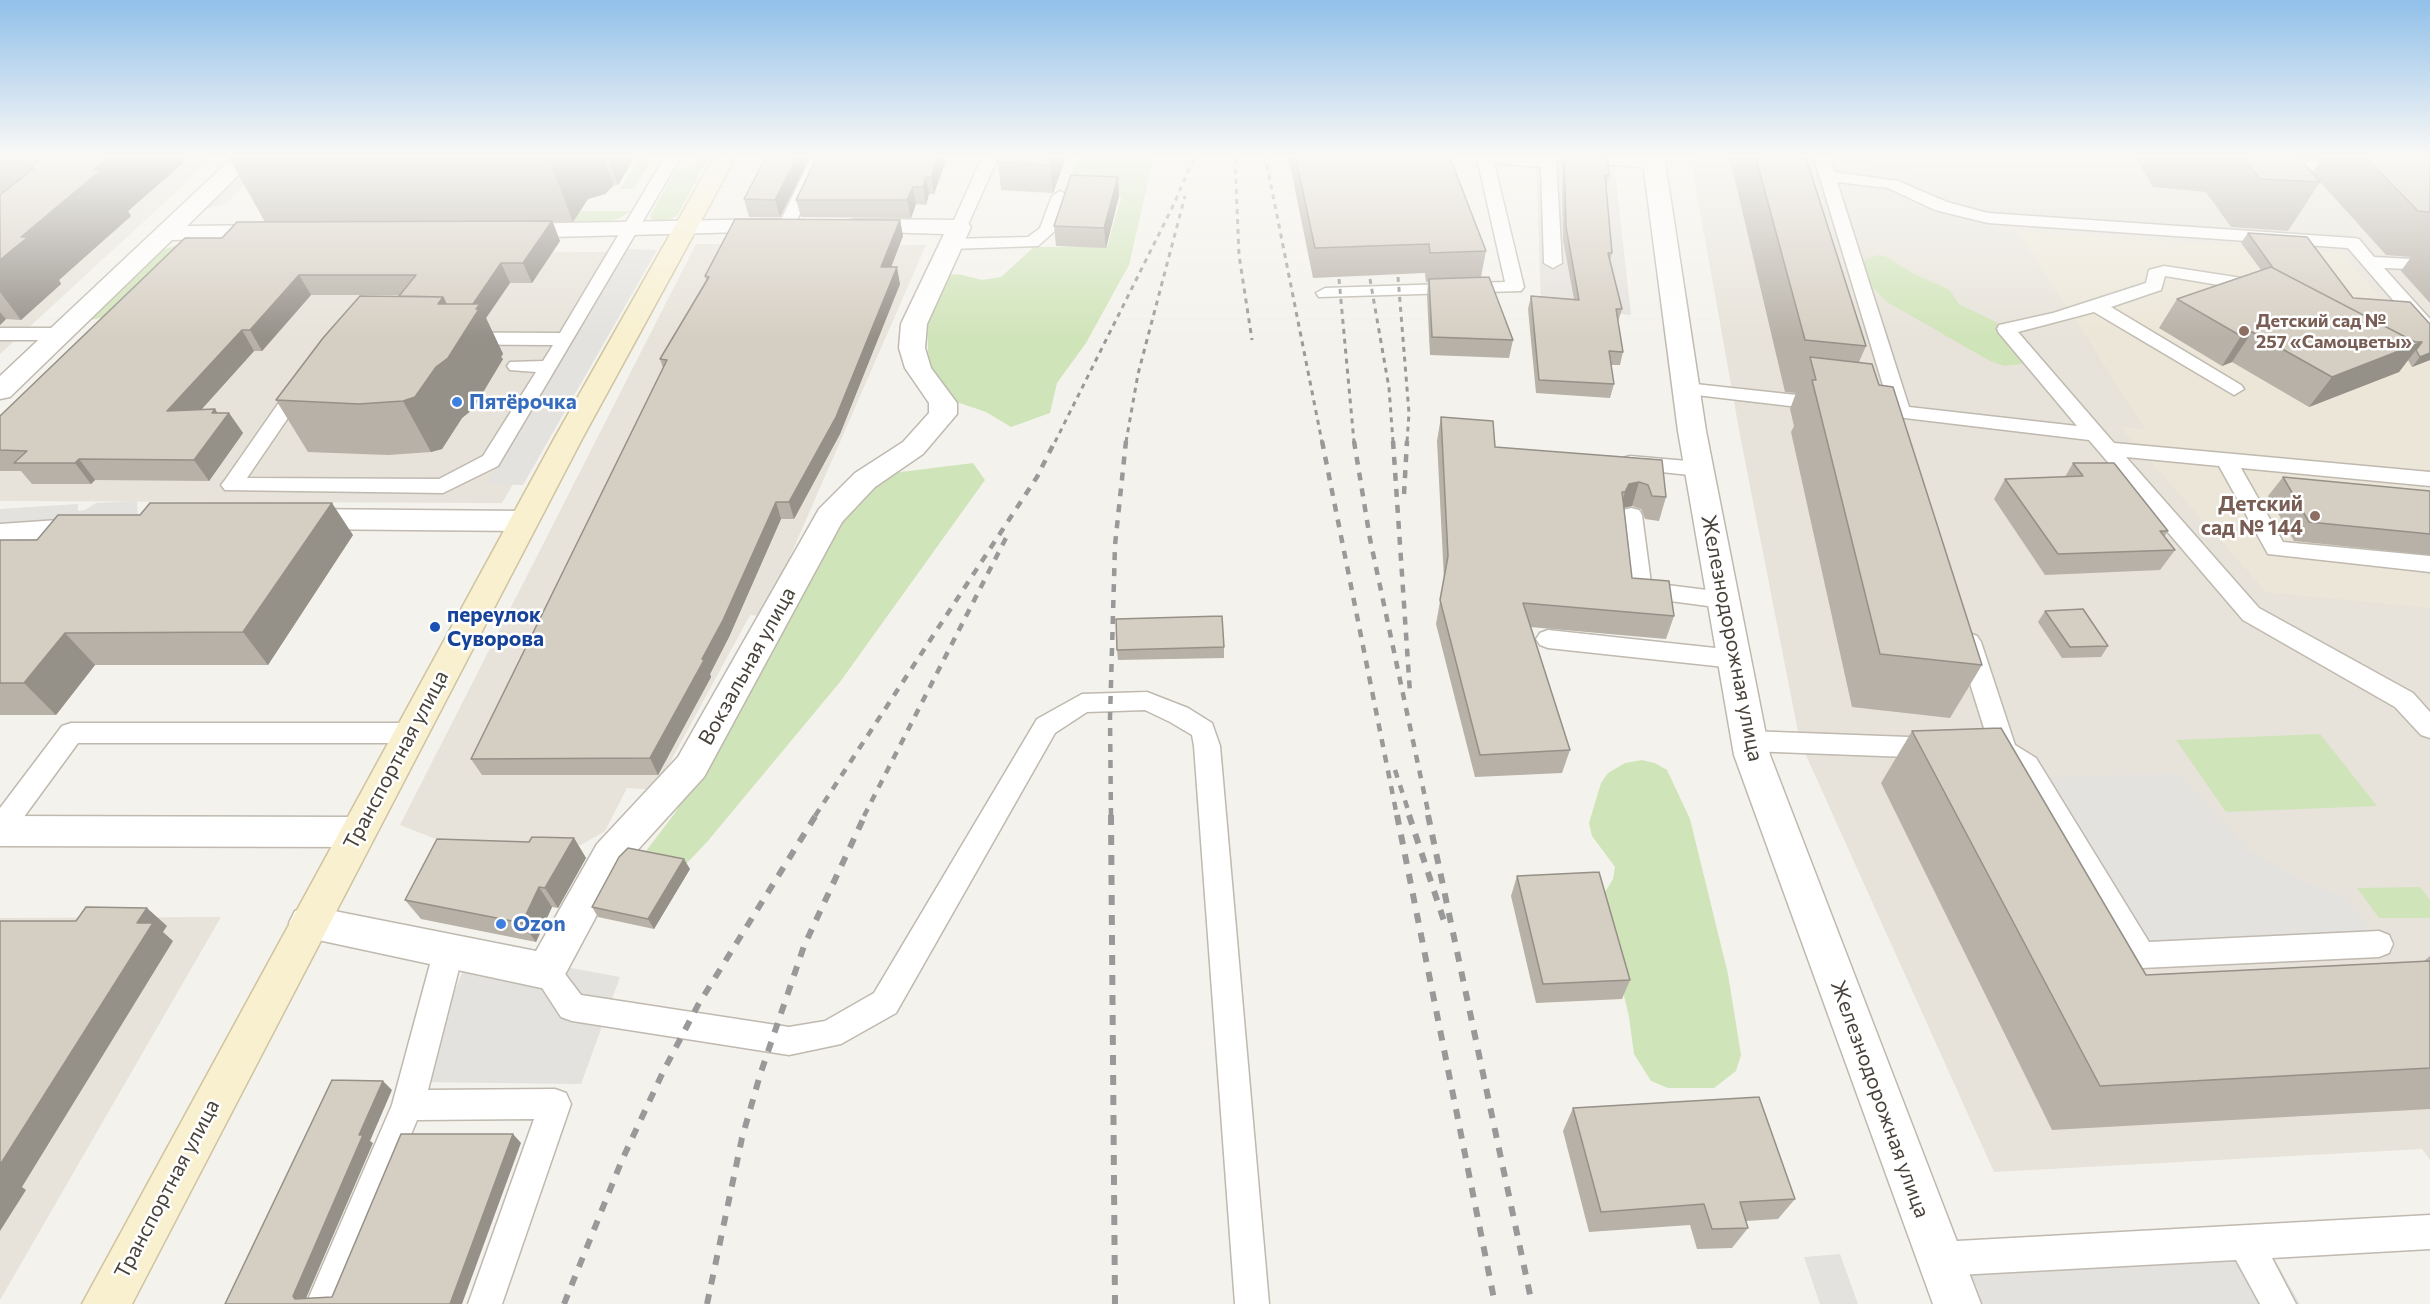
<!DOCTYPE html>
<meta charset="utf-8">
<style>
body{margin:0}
canvas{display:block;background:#f4f2ec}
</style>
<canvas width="2430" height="1304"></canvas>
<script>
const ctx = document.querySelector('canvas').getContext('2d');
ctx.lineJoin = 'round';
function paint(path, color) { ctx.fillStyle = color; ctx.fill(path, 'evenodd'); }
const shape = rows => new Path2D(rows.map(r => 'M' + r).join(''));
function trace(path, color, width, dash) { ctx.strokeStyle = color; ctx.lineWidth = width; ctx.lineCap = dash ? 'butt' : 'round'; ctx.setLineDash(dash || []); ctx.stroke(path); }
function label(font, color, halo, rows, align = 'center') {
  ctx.font = font + ' Commissioner,sans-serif'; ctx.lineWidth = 5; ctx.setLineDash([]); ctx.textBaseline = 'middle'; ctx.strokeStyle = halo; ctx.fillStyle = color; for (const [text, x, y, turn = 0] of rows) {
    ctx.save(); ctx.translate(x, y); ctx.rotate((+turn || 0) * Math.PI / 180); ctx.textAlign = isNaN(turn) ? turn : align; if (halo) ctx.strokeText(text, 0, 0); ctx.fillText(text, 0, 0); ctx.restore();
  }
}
paint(shape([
 [0,155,216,155,0,354],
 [1690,155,2430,155,2430,1160,2422,1149,1994,1172,1800,742,1740,435],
 [696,244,926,245,764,616,750,615,655,790,627,788,605,831,581,845,443,842,400,825],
 [203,251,649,252,502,503,0,501,0,449],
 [221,917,0,1300,0,918]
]), '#e7e3da');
paint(shape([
 [1536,158,1614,163,1631,315,1541,307]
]), '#e4e1dd');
paint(shape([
 [2017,231,2342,253,2423,348,2430,348,2430,608,2266,592,2120,427,2146,429]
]), '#ebe6d7');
paint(shape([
 [641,155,655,155,634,189,620,189],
 [701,155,710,155,677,216,663,222,652,221,650,216,676,170,693,168],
 [1077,155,1154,155,1129,265,1086,343,1057,383,1050,413,1011,427,986,412,936,395,928,352,927,316,948,275,958,274,982,280,1001,277,1034,247,1107,247,1121,198,1120,195,1076,191,1069,186],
 [555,211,631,211,618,219,601,223,568,222],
 [190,240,112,315,87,321,160,251],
 [1877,255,1887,257,1912,273,1950,290,1959,304,1996,322,2006,332,2024,359,2021,364,2004,366,1990,361,1887,302,1871,286,1864,273,1862,264,1865,260],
 [973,463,985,480,840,682,707,842,667,884,630,872,675,813,839,517,893,473],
 [2320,734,2377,806,2226,812,2176,740],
 [1642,760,1655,763,1667,770,1690,819,1728,974,1741,1055,1736,1071,1714,1088,1668,1088,1651,1081,1634,1054,1629,1017,1606,918,1605,892,1613,879,1615,867,1592,836,1589,823,1601,783,1608,773,1625,763],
 [2420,887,2430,900,2430,918,2379,918,2357,888]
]), '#d0e4b9');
paint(shape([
 [260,155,275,155,227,203,204,210],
 [1829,159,1909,165,1922,199,1839,193],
 [628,249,657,250,523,485,487,484],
 [137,501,138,518,0,526,0,509,78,504,78,511,85,510,96,503],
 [2179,774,2249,850,2304,882,2346,897,2387,953,2128,964,2019,778],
 [472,950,620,977,581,1084,415,1082],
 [2258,1230,2300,1304,1978,1304,1952,1242],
 [1840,1254,1858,1304,1820,1304,1804,1257]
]), '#e3e2df');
const lane = shape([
 [666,155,682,155,498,466,443,493,225,490,221,485,225,480,280,401,315,358,376,332,560,333,666,155],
 [379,344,553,345,543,361,510,362,507,366,510,370,536,372,483,456,439,479,247,478,294,409,329,366,379,344],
 [812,155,828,155,794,226,786,231,780,230,778,226,812,155],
 [983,155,999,155,967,227,965,231,953,231,951,227,983,155],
 [1479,155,1540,158,1541,155,1607,155,1654,158,1662,163,1654,168,1556,161,1562,263,1553,268,1544,263,1541,167,1494,163,1524,287,1521,291,1319,297,1316,293,1325,288,1505,282,1477,158,1479,155],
 [1813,155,1829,155,1834,172,1898,181,1947,202,1988,213,2353,238,2359,239,2374,257,2430,260,2430,270,2384,268,2430,319,2430,329,2425,331,2418,329,2348,248,1988,223,1935,210,1888,188,1837,182,1909,407,2077,426,1999,333,1997,329,1999,325,2053,313,2146,283,2149,270,2164,266,2248,279,2264,286,2267,290,2264,294,2258,295,2243,289,2165,276,2161,290,2111,307,2241,385,2244,389,2234,395,2094,312,2018,332,2114,443,2430,472,2430,486,2241,468,2283,542,2430,556,2430,572,2268,554,2219,466,2126,457,2259,608,2413,693,2430,712,2430,738,2421,735,2395,707,2243,620,2089,440,1863,413,1860,409,1863,405,1889,405,1813,155],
 [2274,158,2347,164,2355,169,2347,174,2268,166,2266,163,2274,158],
 [1060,191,1068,196,1056,230,1038,246,951,249,942,244,951,239,1028,237,1040,228,1052,196,1060,191],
 [0,328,61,328,70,334,61,340,0,340,0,328],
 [1686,383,1824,398,1831,400,1834,404,1831,408,1824,410,1679,393,1676,389,1686,383],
 [1630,456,1699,462,1706,464,1709,469,1706,474,1699,476,1623,468,1620,463,1623,458,1630,456],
 [1631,508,1639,510,1642,515,1651,583,1723,592,1731,594,1735,600,1731,606,1723,608,1632,596,1629,590,1620,515,1623,510,1631,508],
 [1548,630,1734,650,1743,653,1746,659,1743,665,1734,668,1548,648,1540,645,1536,639,1540,633,1548,630],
 [1969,633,1977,636,1981,642,2015,745,2036,758,2149,942,2379,931,2389,935,2393,944,2389,953,2379,957,2141,968,2131,964,2018,772,2000,761,1988,758,1984,751,1989,744,1957,642,1961,636,1969,633],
 [1147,692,1188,708,1212,723,1220,746,1269,1304,1235,1304,1194,746,1192,735,1170,722,1145,710,1087,712,1055,733,896,1013,841,1044,789,1055,572,1021,561,1017,531,971,536,962,546,958,556,962,581,995,789,1027,825,1021,874,993,1037,719,1082,694,1147,692],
 [71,723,410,723,419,726,423,733,419,740,410,743,78,743,10,836,0,839,0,808,62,726,71,723],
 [1749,731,1935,738,1944,741,1948,748,1944,755,1935,758,1749,751,1740,748,1736,741,1740,734,1749,731],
 [448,940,458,944,463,953,428,1090,555,1089,566,1093,571,1104,502,1304,468,1304,534,1119,417,1120,341,1304,306,1304,392,1105,433,953,438,944,448,940],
 [2430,1215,2430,1249,2272,1258,2296,1304,2260,1304,2236,1260,1939,1276,1927,1271,1922,1259,1927,1247,1939,1242,2430,1215]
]);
const street = shape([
 [235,155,259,155,187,226,273,225,281,227,285,232,281,237,172,240,10,397,0,399,0,376,235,155],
 [1642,155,1664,155,1706,431,1770,755,1981,1304,1933,1304,1734,755,1678,431,1642,155],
 [777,219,785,221,789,226,785,231,511,238,503,236,499,231,503,226,511,224,777,219],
 [855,219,959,220,967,222,971,227,927,324,925,348,931,368,957,403,957,414,923,454,875,487,842,522,704,777,623,866,560,984,546,989,295,935,289,923,295,911,309,906,536,951,597,844,678,757,819,509,855,473,903,442,929,413,929,403,905,368,899,348,901,324,944,234,847,231,843,226,847,221,855,219],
 [298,509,523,511,534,514,538,521,534,528,523,531,298,529,287,526,283,519,287,512,298,509],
 [88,518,99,521,103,528,99,535,0,544,0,524,88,518],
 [0,816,357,817,370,821,376,832,370,843,357,847,0,846,0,816]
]);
const secondary = shape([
 [715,155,737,155,582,439,132,1304,82,1304,554,439,715,155]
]);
trace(lane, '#bfb9af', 3);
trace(street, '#bfb9af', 3);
trace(secondary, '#cfc3a0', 3);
paint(lane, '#fff');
paint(street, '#fff');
paint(secondary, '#f9f0d0');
trace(shape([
 [1265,155,1322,442],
 [1235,159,1239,255,1252,340],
 [1398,277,1409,413,1407,442],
 [1339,279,1354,442],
 [1370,279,1389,388,1393,442],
 [1055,442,1173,206,1195,155],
 [1126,442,1138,374,1185,196]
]), '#999', 3, [5, 5]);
trace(shape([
 [1322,441,1397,816],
 [1354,441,1370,539,1429,816],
 [1393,441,1410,693],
 [1404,494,1407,441],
 [1395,770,1410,816],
 [815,816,1037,477,1055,441],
 [864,816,1008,534],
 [1111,816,1110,718,1115,545,1126,441]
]), '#999', 4.5, [8, 8]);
trace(shape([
 [1111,815,1115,1304],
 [1397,815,1495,1304],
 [1409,815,1444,921],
 [1428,815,1532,1304],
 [564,1304,622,1160,663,1072,698,1005,816,815],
 [707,1304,742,1138,760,1075,804,946,865,815]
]), '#999', 6, [10, 10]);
paint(shape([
 [0,155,178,155,183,163,128,211,131,216,59,280,61,284,21,320,6,319,0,325],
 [231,155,636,155,618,185,614,185,605,194,588,199,573,222,553,222,560,241,532,283,510,283,486,318,503,354,501,357,503,359,473,409,462,418,442,449,431,452,388,455,308,452,276,400,400,295,311,295,262,351,254,351,201,410,218,413,229,413,243,433,209,481,95,480,91,484,32,484,21,471,0,471,0,416,222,238,265,222,229,158],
 [767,155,811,155,780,217,749,217,744,199],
 [818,155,943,155,945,163,934,194,929,194,926,205,916,204,911,218,801,217,796,200],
 [1001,155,1067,155,1053,193,1001,190,998,162],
 [1288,155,1449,155,1486,251,1481,277,1513,340,1509,358,1430,355,1427,296,1428,282,1426,282,1425,273,1313,278],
 [1564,155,1607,155,1609,176,1606,187,1612,253,1610,261,1622,309,1618,322,1623,352,1620,365,1611,365,1614,384,1610,398,1536,393,1528,309,1531,296,1574,299,1563,240,1562,164],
 [1729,155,1805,155,1866,346,1859,362,1879,385,1982,665,1950,718,1852,707,1791,432,1794,426,1790,409,1796,393,1785,392],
 [2134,155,2430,155,2430,303,2401,271,2411,257,2386,255,2314,175,2320,182,2288,231,2231,227,2206,192,2153,187],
 [2299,158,2320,160,2312,173],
 [1119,196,1106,248,1056,246,1054,226],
 [900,220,903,236,891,267,900,284,840,434,794,519,781,519,729,637,710,674,711,677,658,775,482,775,471,759,663,368,660,359,706,280,705,276],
 [2248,233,2353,298,2430,360,2412,367,2408,360,2399,372,2309,407,2232,362,2222,366,2159,328,2177,299,2261,270,2241,243],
 [1441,417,1495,447,1662,460,1666,497,1659,521,1645,519,1641,509,1632,506,1624,508,1632,578,1674,616,1666,639,1530,627,1570,750,1562,773,1475,777,1436,624,1444,579,1437,441],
 [2073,463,2168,531,2164,537,2175,550,2160,570,2045,575,1994,499,2005,479,2065,477],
 [2283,477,2430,491,2430,555,2294,541,2268,496],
 [353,535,268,665,95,665,56,715,0,715,0,540],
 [2045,611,2108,646,2101,657,2062,658,2038,622],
 [1224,647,1224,658,1118,660,1117,650],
 [1912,731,2146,975,2423,962,2430,956,2430,1109,2052,1130,1881,783],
 [574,838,586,858,558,908,552,907,536,942,421,919,405,900,529,842],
 [690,869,654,929,598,917,592,907],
 [1517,876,1630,980,1622,999,1536,1003,1511,896],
 [1573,1108,1795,1199,1778,1219,1746,1221,1748,1228,1732,1248,1697,1249,1690,1225,1589,1232,1563,1131]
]), '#b7b1a7');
paint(shape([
 [111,155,178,155,183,163,128,211,131,216,59,280,61,284,21,320,0,292,0,260,21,237,93,170],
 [549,155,603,155,614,185,605,194,588,199,573,222,548,156],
 [607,155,636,155,618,185],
 [798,155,811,155,780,217,775,200],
 [939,155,943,155,945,163,934,194,931,177],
 [1054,155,1067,155,1053,193,1050,165],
 [926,177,929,194,926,205,923,187],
 [1118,177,1119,196,1106,248,1104,228],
 [913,187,916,204,911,218,907,200],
 [900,220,903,236,885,283,881,267],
 [552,221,560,241,532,283,523,263],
 [501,263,510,283,486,318,503,354,501,357,503,359,473,409,462,418,442,449,431,452,403,401,438,304,443,297,469,310],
 [897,267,900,284,840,434,794,519,789,502],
 [299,275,311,295,262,351,250,330],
 [0,312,6,319,0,325],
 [242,330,254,351,182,431,167,411],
 [2252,332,2232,362,2222,366,2241,336],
 [2422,342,2399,372,2309,407,2332,377],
 [2430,353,2430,360,2412,367,2420,357],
 [215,409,223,421,229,413,243,433,209,481,194,460,212,413],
 [79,459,95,480,91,484,75,463],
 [1639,482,1632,506,1622,508,1618,516,1625,492,1629,484],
 [776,502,781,519,729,637,710,674,711,677,658,775,650,758,702,659],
 [332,503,353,535,268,665,243,632],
 [65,633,95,665,56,715,24,683],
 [574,838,586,858,558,908,545,888],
 [684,859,690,869,654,929,648,919],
 [539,887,552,907,536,942,522,923],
 [147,908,167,926,163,932,173,941,22,1187,26,1190,0,1231,0,1165,137,923],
 [383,1081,392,1090,370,1141,373,1143,304,1303,295,1299,293,1296,359,1135],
 [513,1134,521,1143,462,1304,450,1304]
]), '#959088');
const building = shape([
 [0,155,111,155,93,170,101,170,21,237,28,237,0,260,0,195,34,168,30,168,39,161,0,161,0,155],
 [231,155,549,155,548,156,229,158,231,155],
 [767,155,798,155,775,200,744,199,767,155],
 [818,155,939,155,931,177,926,177,923,187,913,187,907,200,796,200,818,155],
 [1001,155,1054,155,1050,165,998,162,1001,155],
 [1295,155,1449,155,1486,251,1430,253,1429,244,1315,248,1295,155],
 [1564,155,1607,155,1609,176,1605,175,1612,253,1608,253,1622,309,1616,309,1623,352,1609,351,1614,384,1539,380,1531,296,1579,300,1566,227,1564,155],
 [1755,155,1805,155,1866,346,1805,340,1755,155],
 [2242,155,2297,155,2320,182,2260,179,2242,155],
 [2363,155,2430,155,2430,212,2418,211,2363,155],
 [1071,175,1118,177,1104,228,1054,226,1071,175],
 [735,219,900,220,881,267,897,267,836,417,789,502,776,502,723,620,702,659,704,660,650,758,471,759,667,360,660,359,709,277,705,276,735,219],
 [552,221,523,263,501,263,473,304,446,304,443,297,399,296,416,275,299,275,250,330,242,330,167,411,215,409,212,413,229,413,194,460,79,459,75,463,14,463,27,451,0,450,0,416,185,238,222,238,237,222,552,221],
 [2248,233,2307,237,2353,298,2410,302,2430,324,2430,353,2420,357,2416,350,2422,342,2415,342,2273,268,2248,233],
 [2271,267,2415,342,2422,342,2332,377,2252,332,2241,336,2177,299,2271,267],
 [1489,277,1513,340,1432,337,1429,279,1489,277],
 [360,296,443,297,438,304,480,304,476,309,479,309,448,358,436,367,415,397,403,401,359,404,276,400,323,338,360,296],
 [1810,357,1872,364,1879,385,1893,387,1982,665,1880,654,1812,380,1816,380,1810,357],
 [1441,417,1493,421,1495,447,1662,460,1666,497,1652,496,1648,485,1639,482,1629,484,1625,492,1622,492,1632,578,1669,581,1674,616,1523,603,1570,750,1480,755,1440,600,1448,556,1441,417],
 [2073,463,2114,463,2168,531,2160,531,2175,550,2058,554,2005,479,2083,476,2073,463],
 [2283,477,2430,491,2430,534,2309,522,2283,477],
 [150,503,332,503,243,632,65,633,24,683,0,683,0,540,37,540,58,515,140,515,150,503],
 [2083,609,2108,646,2070,647,2045,611,2083,609],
 [1222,616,1224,647,1117,650,1116,619,1222,616],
 [2001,728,2146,975,2430,961,2430,1068,2100,1086,1912,731,2001,728],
 [532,837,574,838,545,888,539,887,522,923,405,900,437,839,529,842,532,837],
 [628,848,684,859,648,919,592,907,619,857,628,848],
 [1599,872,1630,980,1543,984,1517,876,1599,872],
 [86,907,147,908,137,923,153,923,0,1165,0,921,76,921,86,907],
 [332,1080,383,1081,359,1135,363,1135,293,1296,295,1299,332,1297,401,1134,513,1134,450,1304,225,1304,332,1080],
 [1759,1097,1795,1199,1740,1202,1748,1228,1712,1229,1704,1204,1601,1212,1573,1108,1759,1097]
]);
paint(building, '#d5cec2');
trace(building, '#959088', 1.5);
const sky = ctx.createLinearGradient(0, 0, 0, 338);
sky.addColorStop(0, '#91c0e9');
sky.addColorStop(0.46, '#faf9f6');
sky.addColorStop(1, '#faf9f600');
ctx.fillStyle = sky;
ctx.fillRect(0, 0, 2430, 338);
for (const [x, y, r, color] of [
 [2244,331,6,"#8d6e63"],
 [457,402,6,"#3f7fe0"],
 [2315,516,6,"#8d6e63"],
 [435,627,6,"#1a4fb4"],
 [501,924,6,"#3f7fe0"]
]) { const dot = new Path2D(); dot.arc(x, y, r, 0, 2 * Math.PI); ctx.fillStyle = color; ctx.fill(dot); trace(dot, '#fff', 2); }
label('bold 18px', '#785e54', '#fff', [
 ["Детский сад №",2256,321],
 ["257 «Самоцветы»",2256,342]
], 'left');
label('bold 21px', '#366cbe', '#fff', [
 ["Пятёрочка",469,402],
 ["Ozon",513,924]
], 'left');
label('bold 21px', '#785e54', '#fff', [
 ["Детский",2303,504],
 ["сад № 144",2303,528]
], 'right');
label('bold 21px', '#164399', '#fff', [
 ["переулок",447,615],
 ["Суворова",447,639]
], 'left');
label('21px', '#48423a', '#fff', [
 ["Железнодорожная улица",1732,638,79],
 ["Вокзальная улица",747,666,-61],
 ["Транспортная улица",396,760,-62],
 ["Железнодорожная улица",1880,1099,70],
 ["Транспортная улица",167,1189,-62]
]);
</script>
